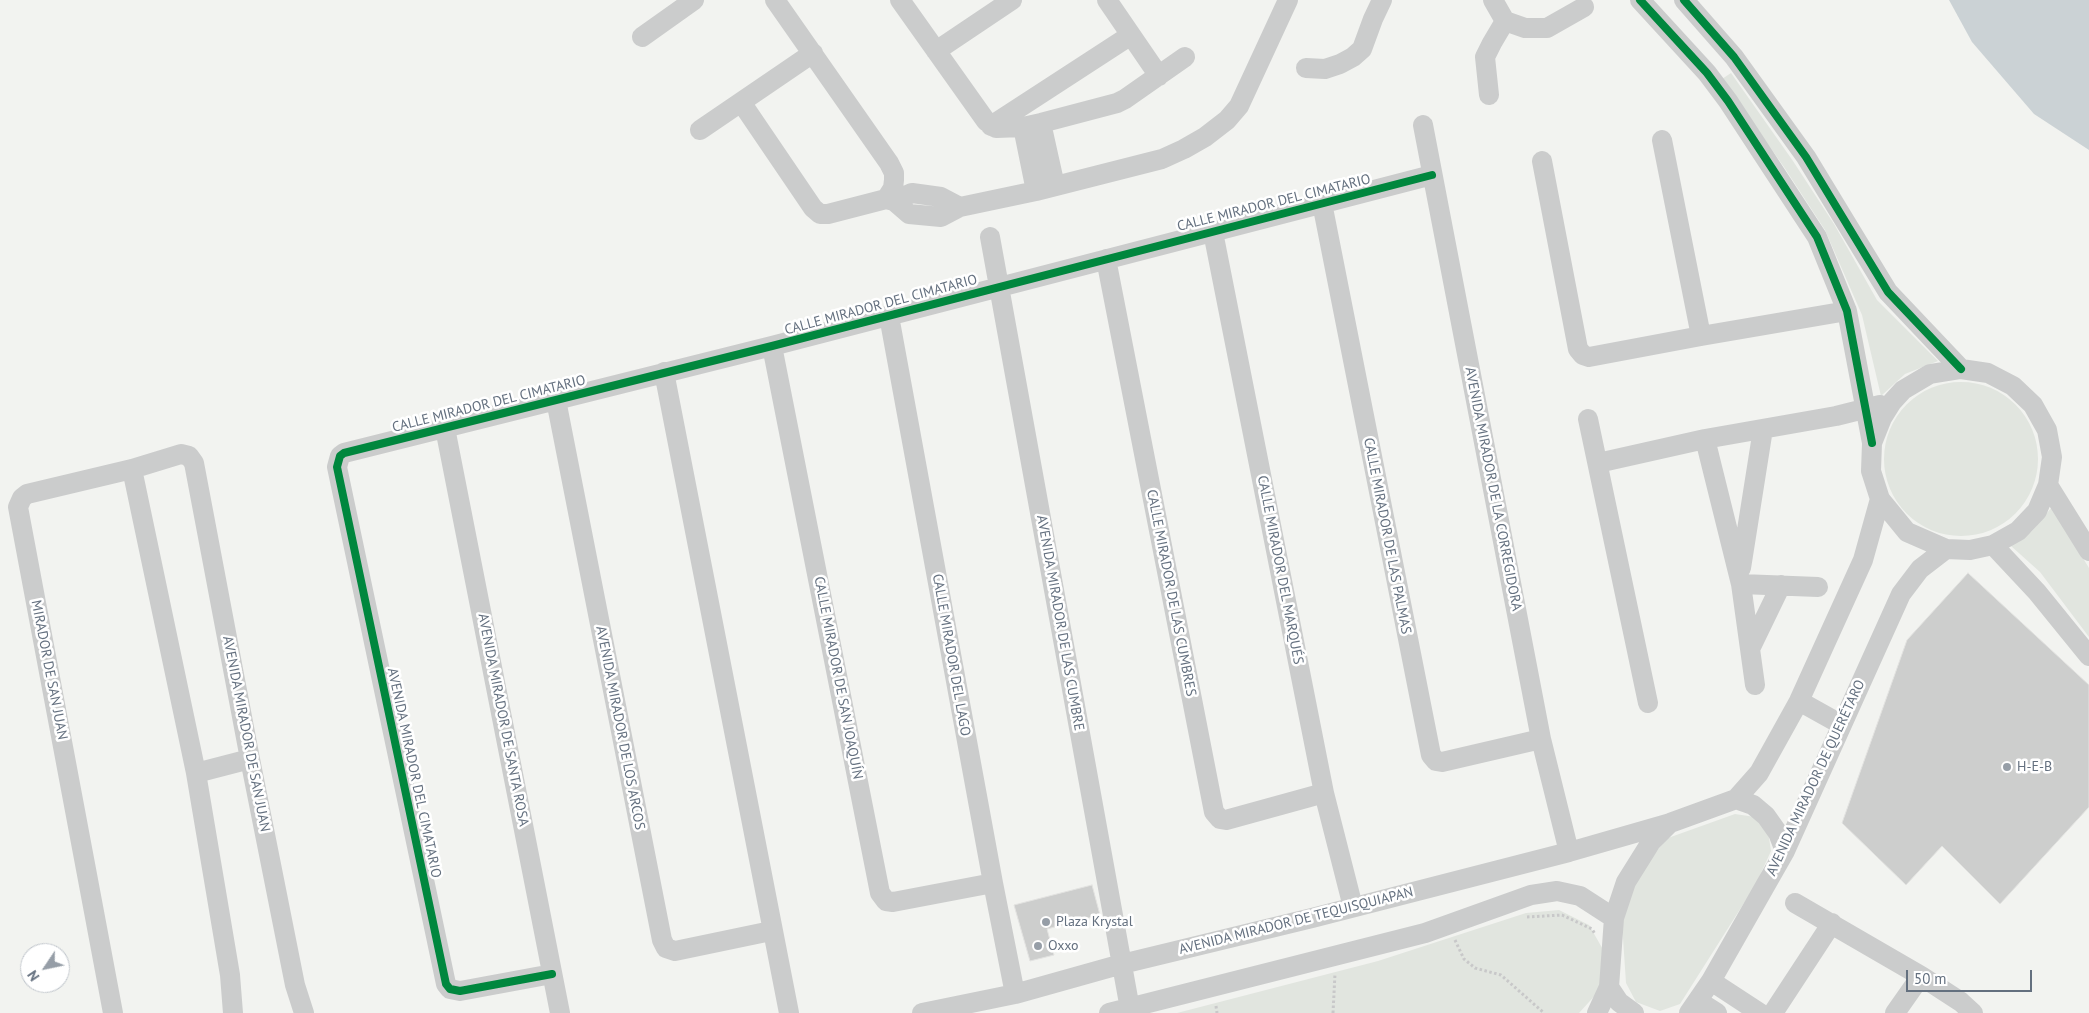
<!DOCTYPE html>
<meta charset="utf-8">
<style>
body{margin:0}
#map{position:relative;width:2089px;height:1013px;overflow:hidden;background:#f2f3f0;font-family:"PT Sans",sans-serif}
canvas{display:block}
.north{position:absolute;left:20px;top:943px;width:50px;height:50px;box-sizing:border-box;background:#fff;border:1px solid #c1c6cc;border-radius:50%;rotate:236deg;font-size:14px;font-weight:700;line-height:20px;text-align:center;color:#64707f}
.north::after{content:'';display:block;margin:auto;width:18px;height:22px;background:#969ea7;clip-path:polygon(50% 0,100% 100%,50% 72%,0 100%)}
.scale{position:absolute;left:1906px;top:970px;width:126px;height:22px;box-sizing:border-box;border:2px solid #64707f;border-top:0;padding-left:6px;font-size:15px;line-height:18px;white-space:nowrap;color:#64707f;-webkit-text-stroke:4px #fff;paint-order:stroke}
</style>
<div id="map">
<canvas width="2089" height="1013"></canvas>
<div class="north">N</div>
<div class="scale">50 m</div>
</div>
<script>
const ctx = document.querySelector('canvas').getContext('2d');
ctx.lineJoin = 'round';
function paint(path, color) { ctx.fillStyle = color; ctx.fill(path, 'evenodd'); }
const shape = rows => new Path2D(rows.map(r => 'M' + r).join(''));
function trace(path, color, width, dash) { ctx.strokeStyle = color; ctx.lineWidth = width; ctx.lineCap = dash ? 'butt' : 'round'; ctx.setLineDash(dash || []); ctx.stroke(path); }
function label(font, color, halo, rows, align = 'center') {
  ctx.font = font + ' "PT Sans",sans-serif'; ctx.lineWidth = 5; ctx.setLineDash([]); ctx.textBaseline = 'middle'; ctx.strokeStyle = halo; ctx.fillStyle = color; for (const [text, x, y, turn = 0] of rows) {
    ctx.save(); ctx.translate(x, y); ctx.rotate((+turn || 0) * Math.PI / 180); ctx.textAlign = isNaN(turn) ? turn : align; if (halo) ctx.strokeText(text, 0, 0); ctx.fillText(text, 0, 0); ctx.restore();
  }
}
paint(shape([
 [1731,73,1793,161,1834,224,1877,300,1938,361,1905,374,1881,396,1862,315,1825,230,1784,167,1722,79],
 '1884 459a77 77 0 1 1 154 0a77 77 0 1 1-154 0Z',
 [2052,507,2089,568,2089,637,2040,572,2011,546,2032,531],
 [1735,814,1755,817,1768,831,1771,851,1756,884,1680,1004,1660,1011,1636,1002,1626,983,1622,923,1634,877,1668,838],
 [1559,910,1589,925,1605,953,1599,991,1579,1013,1177,1013,1378,961,1526,913]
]), '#e1e5df');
paint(shape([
 [1949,0,2089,0,2089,150,2034,114,1972,42]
]), '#cbd2d5');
const building = shape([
 [1968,573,2089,685,2089,807,2000,904,1942,846,1906,885,1842,823,1907,640,1968,573],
 [1092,885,1100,915,1047,929,1054,955,1030,961,1014,905,1092,885]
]);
paint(building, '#cdcecd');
trace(building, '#e2e2e0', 1);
trace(shape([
 [1527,917,1562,915,1592,929,1595,934],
 [1455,940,1464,959,1475,968,1501,975,1544,1013],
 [1216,1006,1217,1013],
 [1333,1013,1335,974]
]), '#c8c8c9', 3, [2.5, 2.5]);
trace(shape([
 [775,0,889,163,894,173,894,180,893,188,886,199],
 [900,0,986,121,996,128,1023,127,1041,123,1117,103,1125,99,1185,57],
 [1107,0,1159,76],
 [1493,0,1505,21],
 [1640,0,1707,73,1728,101,1817,237,1847,311,1872,443],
 [1684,0,1734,57,1806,157,1888,292,1961,369,1988,373,2013,386,2033,405,2047,430,2052,457,2048,485,2037,511,2018,531,1993,545,1970,550,1946,549,1907,532,1880,499,1871,471,1872,443,1882,418,1892,402,1903,390,1930,374,1961,369],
 [642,37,694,0],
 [936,51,1012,0],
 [1306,68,1325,69,1340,64,1353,57,1362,49,1373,19,1382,0],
 [1489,95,1485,57,1492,43,1505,21,1525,28,1547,28,1584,7],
 [741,102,813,208,820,214,828,214,886,199,894,201,909,214,941,217,960,207,1036,191,1162,159,1184,149,1205,137,1227,120,1239,106,1288,0],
 [1041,123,1055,186],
 [1423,125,1541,739,1569,852],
 [991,126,1131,35],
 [1023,127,1036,191],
 [700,130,813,53],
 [1662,140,1701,336],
 [1542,161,1578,349,1583,355,1589,357,1701,336,1847,311],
 [894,201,912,193,941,197,960,207],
 [1322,203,1431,755,1436,761,1442,762,1541,739],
 [1213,232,1324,793,1353,907],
 [990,237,1130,1009,1124,1013],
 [1106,259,1214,812,1220,819,1226,820,1324,793],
 [889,316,993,883,1015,994],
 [772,346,880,893,886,901,893,902,993,883],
 [664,372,789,1013],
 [556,400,662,940,666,948,675,951,771,931],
 [1588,419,1648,703],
 [445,428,560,1013],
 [1705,439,1741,584,1755,685],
 [1598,463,1705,439,1836,416,1880,405],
 [132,469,196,773,230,975,233,1013],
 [2048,485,2089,551],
 [1993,545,2037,592,2089,656],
 [1741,568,1763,429],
 [1741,584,1818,587],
 [1751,647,1781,585],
 [1799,701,1842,725],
 [196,773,250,759],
 [1736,799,1753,805,1766,816,1778,833,1785,851],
 [1795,903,1921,976,1961,1002,1973,1013],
 [552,974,460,991,450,989,446,984,337,467,340,456,344,453,772,346,1432,175],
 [1711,981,1760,1013],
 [1609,987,1619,1002,1634,1013],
 [1698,1001,1717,1013],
 [113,1013,18,507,22,498,27,494,132,469,181,454,189,456,194,463,250,759,295,985,304,1013],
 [922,1013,1015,994,1122,964,1312,918,1569,852,1670,823,1736,799,1759,773,1799,701,1863,560,1880,499],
 [1109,1013,1425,933,1531,895,1557,891,1580,896,1614,918],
 [1597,1013,1609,987,1614,918,1626,882,1651,842,1669,824],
 [1689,1013,1711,981,1785,851,1901,594,1920,569,1946,549],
 [1773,1013,1832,923],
 [1895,1013,1921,976]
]), '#cbcccc', 20);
trace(shape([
 [1640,0,1707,73,1728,101,1817,237,1847,311,1872,443],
 [1684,0,1734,57,1806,157,1888,292,1961,369],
 [552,974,460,991,450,989,446,984,337,467,340,456,344,453,772,346,1432,175]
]), '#00873e', 8);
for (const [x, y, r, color] of [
 [2007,767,5,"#969ea7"],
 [1046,922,5,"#969ea7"],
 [1038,946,5,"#969ea7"]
]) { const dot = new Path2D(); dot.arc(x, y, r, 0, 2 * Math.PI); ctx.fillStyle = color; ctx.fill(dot); trace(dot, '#fff', 2); }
label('14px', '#64707f', '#fff', [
 ["CALLE MIRADOR DEL CIMATARIO",1274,203,-14],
 ["CALLE MIRADOR DEL CIMATARIO",881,305,-15],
 ["CALLE MIRADOR DEL CIMATARIO",489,404,-14],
 ["AVENIDA MIRADOR DE LA CORREGIDORA",1493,489,79],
 ["CALLE MIRADOR DE LAS PALMAS",1387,536,79],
 ["CALLE MIRADOR DEL MARQUÉS",1280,570,79],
 ["CALLE MIRADOR DE LAS CUMBRES",1171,593,79],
 ["AVENIDA MIRADOR DE LAS CUMBRE",1060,623,80],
 ["CALLE MIRADOR DEL LAGO",951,655,80],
 ["MIRADOR DE SAN JUAN",49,670,79],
 ["CALLE MIRADOR DE SAN JOAQUÍN",838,678,79],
 ["AVENIDA MIRADOR DE SANTA ROSA",503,720,79],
 ["AVENIDA MIRADOR DE LOS ARCOS",620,728,79],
 ["AVENIDA MIRADOR DE SAN JUAN",246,734,79],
 ["AVENIDA MIRADOR DEL CIMATARIO",414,773,78],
 ["AVENIDA MIRADOR DE QUERÉTARO",1816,778,-65],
 ["AVENIDA MIRADOR DE TEQUISQUIAPAN",1296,921,-14]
]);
label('14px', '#64707f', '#fff', [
 ["H-E-B",2017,767],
 ["Plaza Krystal",1056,922],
 ["Oxxo",1048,946]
], 'left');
</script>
